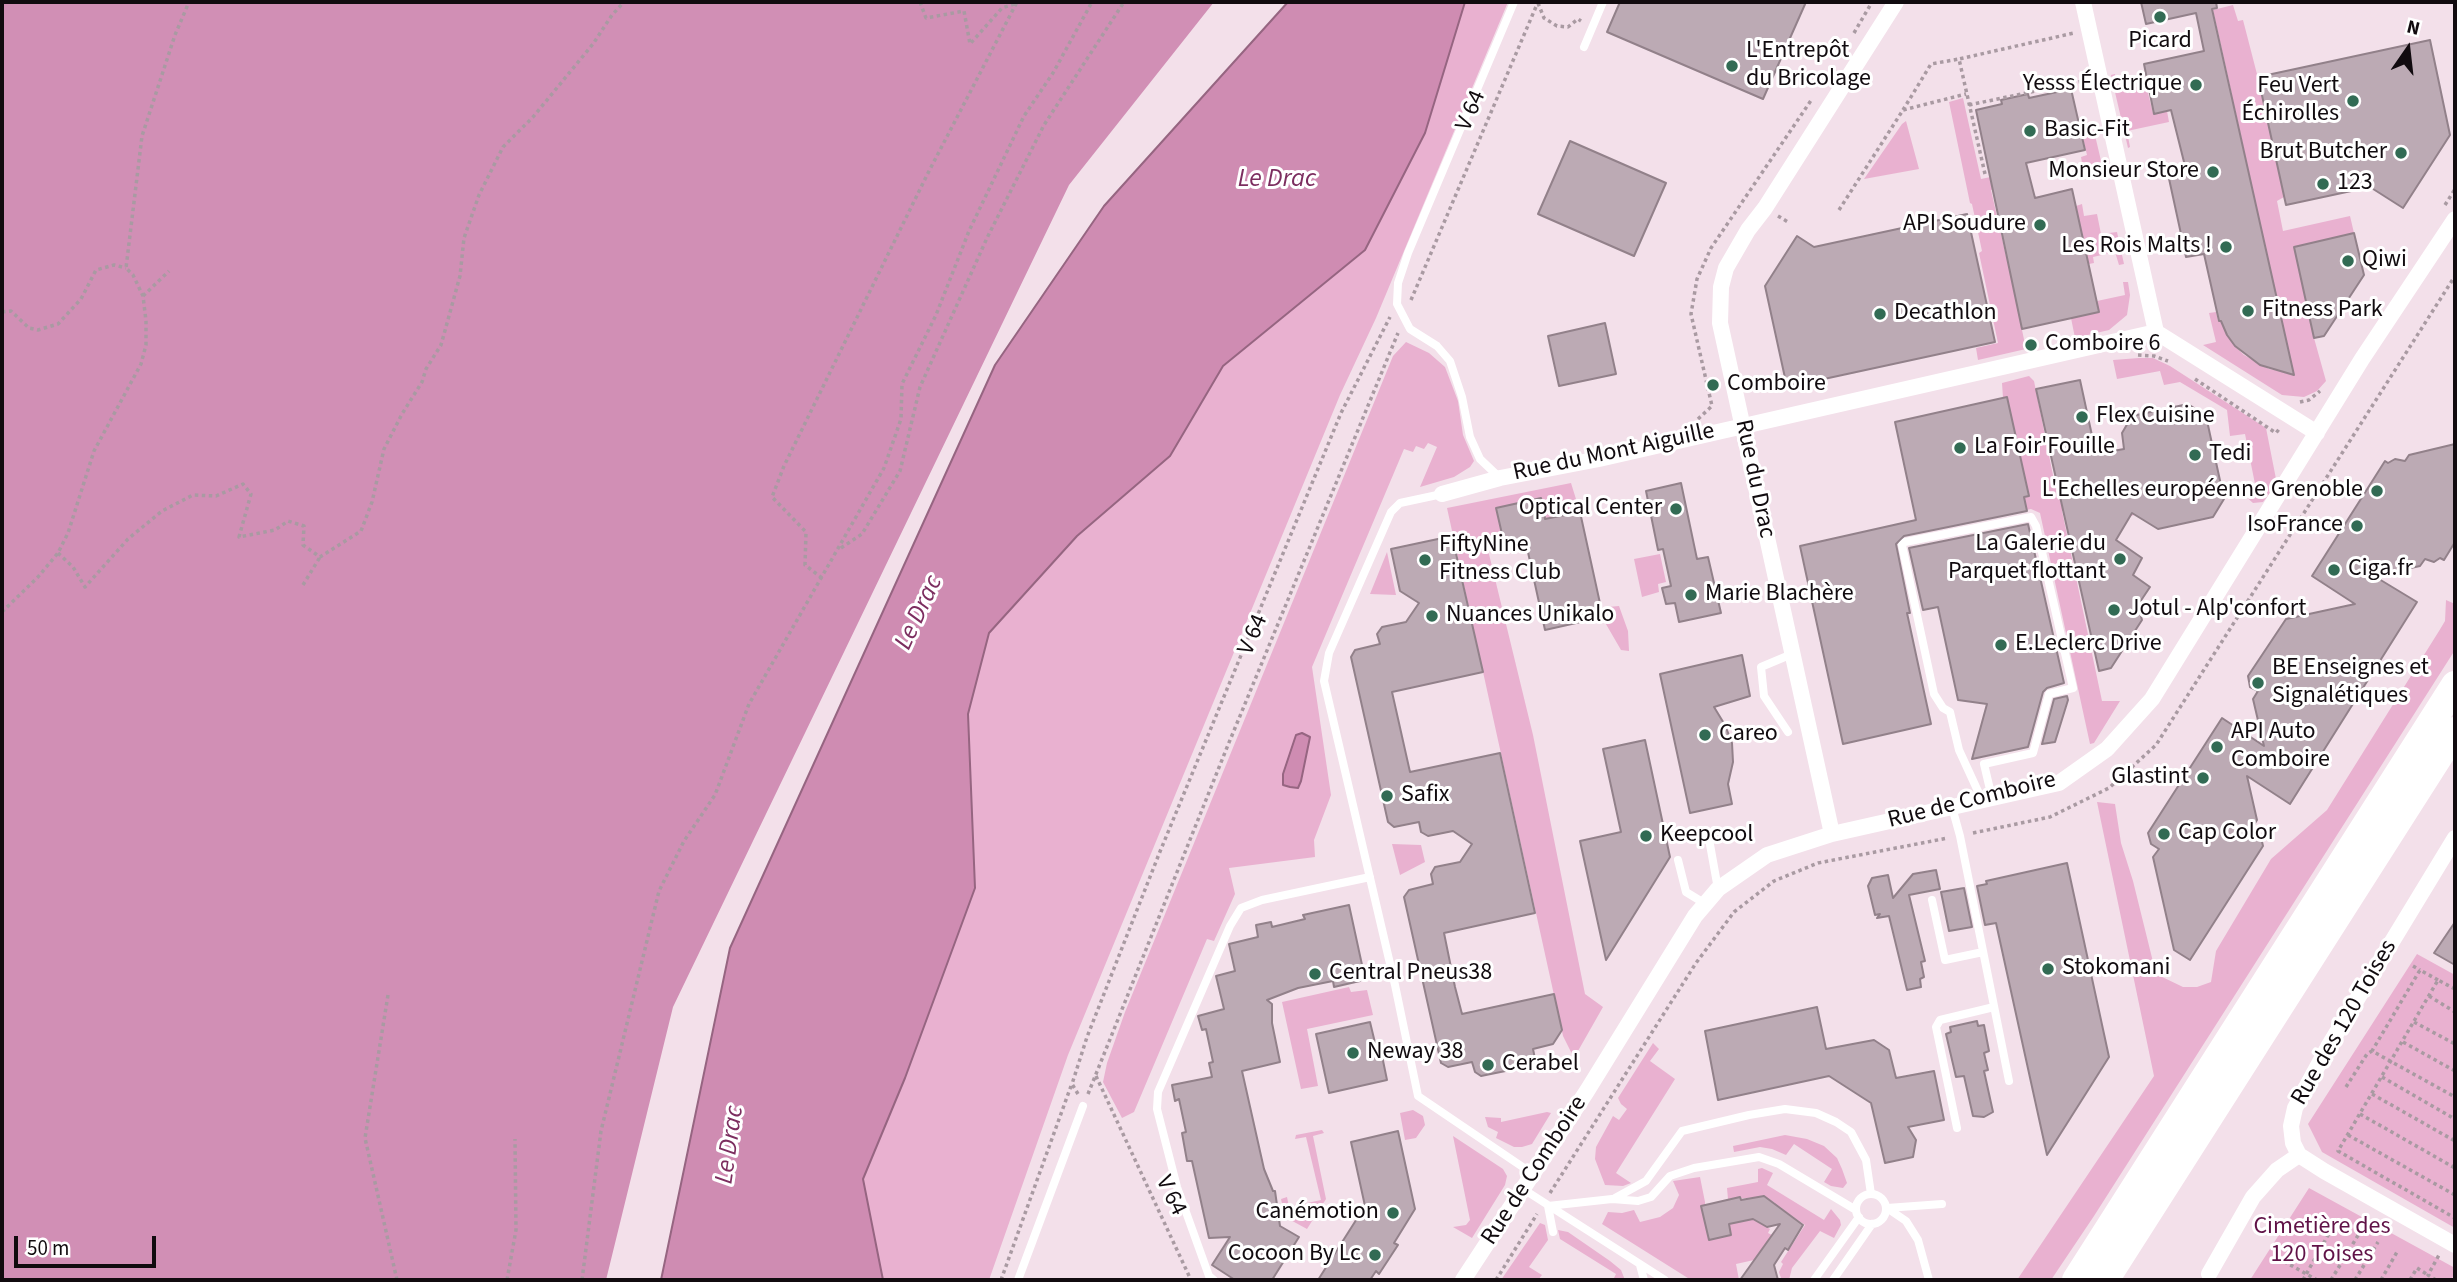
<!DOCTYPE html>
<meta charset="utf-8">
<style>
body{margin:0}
#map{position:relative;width:2457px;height:1282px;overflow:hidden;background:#f3e0ea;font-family:"Source Sans 3",sans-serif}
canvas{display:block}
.frame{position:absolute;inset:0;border:4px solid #110b0f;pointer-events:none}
.north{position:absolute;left:2373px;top:14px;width:70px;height:70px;-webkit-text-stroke:5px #fff;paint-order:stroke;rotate:14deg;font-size:19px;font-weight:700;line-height:28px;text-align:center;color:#110b0f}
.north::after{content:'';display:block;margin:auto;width:24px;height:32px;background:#110b0f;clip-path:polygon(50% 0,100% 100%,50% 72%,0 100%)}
.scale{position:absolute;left:14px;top:1236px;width:142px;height:32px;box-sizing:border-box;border:4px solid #110b0f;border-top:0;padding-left:9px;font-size:21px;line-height:24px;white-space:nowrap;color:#110b0f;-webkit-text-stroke:5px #fff;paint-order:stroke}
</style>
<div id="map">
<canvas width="2457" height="1282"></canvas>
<div class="frame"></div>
<div class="north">N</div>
<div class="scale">50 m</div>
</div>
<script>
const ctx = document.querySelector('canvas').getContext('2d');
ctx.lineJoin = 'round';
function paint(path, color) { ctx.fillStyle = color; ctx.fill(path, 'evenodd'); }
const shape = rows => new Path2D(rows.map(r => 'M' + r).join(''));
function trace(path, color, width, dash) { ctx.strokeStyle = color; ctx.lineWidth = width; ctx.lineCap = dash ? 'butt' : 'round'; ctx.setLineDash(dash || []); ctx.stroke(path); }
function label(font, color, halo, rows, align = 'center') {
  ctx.font = font + ' "Source Sans 3",sans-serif'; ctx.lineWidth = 6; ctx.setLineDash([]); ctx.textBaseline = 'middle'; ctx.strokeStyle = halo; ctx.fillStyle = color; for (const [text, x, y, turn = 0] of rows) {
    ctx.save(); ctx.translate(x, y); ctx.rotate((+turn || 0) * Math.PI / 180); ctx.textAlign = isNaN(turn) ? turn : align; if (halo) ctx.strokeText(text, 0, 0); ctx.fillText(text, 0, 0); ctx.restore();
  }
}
paint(shape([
 [1465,2,1508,2,1376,318,1340,395,1068,1055,989,1280,883,1280,863,1180,905,1078,975,888,968,714,989,633,1077,536,1170,456,1223,366,1365,250,1425,133],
 [2233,5,2238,21,2243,20,2258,78,2284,197,2277,201,2283,231,2350,216,2354,233,2294,247,2314,338,2326,381,2317,391,2304,397,2282,395,2203,345,2216,342,2209,313,2216,312,2218,321,2221,321,2235,346,2244,355,2269,369,2293,373,2235,109,2174,121,2173,109,2232,95,2213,10],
 [2115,74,2117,85,2134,81,2135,87,2146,85,2153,113,2167,111,2169,122,2127,131,2130,147,2128,148,2111,75],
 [1963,98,1981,179,2005,174,2007,186,1991,190,2006,256,2083,239,2076,206,2082,204,2084,216,2097,214,2101,234,2117,232,2124,264,2119,265,2115,252,2093,257,2094,263,2089,264,2086,251,2009,268,2026,349,1978,360,1976,348,1998,343,1979,253,1982,251,1972,204,1970,203,1949,102],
 [1906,121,1919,169,1864,179,1902,124],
 [2094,131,2102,165,2083,169,2081,157,2087,155,2082,134],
 [2123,282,2128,282,2130,295,2127,315,2109,330,2075,338,2071,318,2099,312,2097,301,2125,295],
 [1406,342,1429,353,1445,367,1458,401,1463,435,1474,461,1470,467,1454,477,1420,487,1437,447,1428,443,1424,449,1416,446,1413,452,1404,449,1312,667,1331,795,1314,840,1315,857,1229,868,1235,894,1214,941,1207,939,1134,1112,1122,1118,1103,1082,1107,1063,1125,1012,1393,356],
 [2139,358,2153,358,2170,366,2266,428,2277,484,2263,502,2253,503,2244,495,2242,487,2255,484,2245,434,2230,436,2227,410,2180,382,2164,385,2160,371,2117,379,2113,360],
 [2029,376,2034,381,2058,500,2132,482,2139,514,2126,517,2062,511,2102,701,2120,701,2094,743,2090,744,2040,513,2031,509,1930,530,1930,518,2029,496,2007,398,2003,398,2002,383],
 [1571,483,1580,512,1545,519,1541,499,1497,509,1505,547,1488,550,1533,735,1585,994,1603,1007,1574,1058,1563,1036,1447,508],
 [1387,552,1396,595,1370,594],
 [1660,554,1666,582,1658,584,1659,592,1642,597,1634,559],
 [2446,600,2455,604,2455,650,2094,1216,2051,1280,2017,1280,2154,1076,2097,802,2115,804,2121,843,2133,881,2156,974,2183,987,2197,987,2211,982,2216,951,2271,859,2327,810,2439,631,2445,621],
 [1619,606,1628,631,1629,651,1621,650,1603,619,1609,616,1608,607],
 [1392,844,1421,845,1425,862,1400,875],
 [2417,954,2455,975,2455,1228,2322,1152,2308,1124],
 [1349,987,1351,992,1367,990,1373,1015,1307,1029,1318,1086,1301,1089,1282,1002],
 [1653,1043,1659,1049,1650,1061,1675,1079,1616,1173,1631,1183,1623,1186,1605,1185,1595,1159,1596,1147,1613,1116,1619,1120,1627,1109,1621,1104,1618,1098],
 [1413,1110,1423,1116,1425,1125,1416,1138,1405,1140,1400,1113],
 [1547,1112,1551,1113,1532,1144,1522,1147,1514,1147,1496,1138,1498,1132,1488,1127,1485,1117,1501,1118,1501,1122],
 [1322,1130,1324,1133,1313,1136,1326,1199,1307,1229,1285,1217,1281,1199,1287,1197,1289,1207,1321,1200,1306,1137,1295,1139,1296,1135],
 [1785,1135,1807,1139,1824,1146,1837,1158,1842,1169,1847,1183,1843,1188,1831,1186,1824,1182,1832,1169,1794,1144,1786,1155,1772,1149,1760,1147,1734,1152,1733,1146],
 [1453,1136,1503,1169,1507,1176,1505,1185,1472,1238,1453,1227,1466,1225,1470,1220],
 [1762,1168,1773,1173,1767,1185,1824,1220,1831,1209,1840,1220,1841,1225,1834,1238,1820,1231,1792,1268,1789,1280,1781,1278,1779,1272,1783,1264,1781,1262,1805,1225,1779,1207,1772,1208,1775,1203,1765,1197,1728,1199,1727,1188,1758,1182,1758,1169],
 [1700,1177,1705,1202,1705,1205,1701,1207,1709,1240,1731,1235,1729,1224,1753,1219,1770,1229,1768,1233,1772,1235,1754,1260,1736,1264,1739,1280,1691,1280,1602,1224,1608,1212,1622,1213,1634,1210,1640,1222,1660,1217,1673,1208,1679,1195,1673,1181],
 [2309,1188,2455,1268,2452,1280,2250,1280],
 [1540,1223,1545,1225,1548,1240,1529,1267,1542,1275,1538,1280,1501,1280],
 [1558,1230,1568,1232,1610,1261,1621,1270,1625,1280,1613,1280,1616,1274,1560,1239]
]), '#e9b1d0');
paint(shape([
 [2,2,1214,2,1069,185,673,1007,606,1280,2,1280]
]), '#d18fb5');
const water = shape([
 [1288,2,1465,2,1425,133,1365,250,1223,366,1170,456,1077,536,989,633,968,714,975,888,905,1078,863,1179,883,1280,661,1280,730,948,995,365,1104,206,1288,2],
 [1302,733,1310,737,1301,781,1298,788,1290,787,1283,785,1283,774,1296,735,1302,733]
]);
paint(water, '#cf8cb2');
trace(water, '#966581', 2);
const building = shape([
 [1620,2,1806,2,1763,99,1607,32,1620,2],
 [2141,2,2216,2,2217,8,2212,9,2294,375,2260,365,2235,346,2227,335,2221,321,2219,321,2204,254,2186,257,2168,174,2186,170,2171,110,2154,114,2144,64,2204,51,2196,13,2146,24,2141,2],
 [2430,40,2450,135,2403,208,2370,187,2286,205,2258,77,2430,40],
 [2071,89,2085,150,2026,163,2035,198,2072,189,2099,312,2022,329,1976,110,2002,104,2001,100,2028,94,2029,98,2071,89],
 [1570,141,1666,183,1634,256,1538,214,1570,141],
 [1967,214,1995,342,1787,387,1765,286,1797,236,1814,247,1967,214],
 [2354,233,2364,275,2324,336,2314,338,2294,247,2354,233],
 [1605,323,1616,374,1559,386,1548,336,1605,323],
 [2080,380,2096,454,2124,449,2122,433,2132,416,2188,404,2206,416,2224,499,2213,517,2158,529,2132,513,2116,540,2142,558,2133,575,2150,587,2138,605,2142,620,2111,668,2099,671,2036,389,2080,380],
 [2007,397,2029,496,2024,497,2027,511,1904,536,1896,544,1910,613,1907,613,1931,724,1843,744,1800,546,1916,520,1895,422,2007,397],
 [2455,444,2455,542,2444,560,2440,558,2434,562,2425,559,2420,566,2374,576,2417,602,2290,804,2247,776,2257,820,2252,828,2260,833,2263,846,2190,960,2174,950,2153,857,2159,849,2151,844,2148,833,2222,718,2264,746,2253,699,2258,691,2250,687,2248,676,2286,619,2355,604,2312,576,2385,461,2388,463,2395,459,2405,461,2409,455,2455,444],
 [1681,483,1697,559,1708,557,1721,613,1679,622,1675,603,1666,604,1662,588,1671,586,1663,549,1658,550,1646,491,1681,483],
 [1541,498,1545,519,1580,512,1603,617,1545,630,1526,543,1505,547,1496,508,1541,498],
 [2028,524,2064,683,2047,688,2043,692,2028,747,1972,759,1987,704,1958,700,1938,607,1923,610,1909,548,2028,524],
 [1452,536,1483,672,1392,692,1410,772,1500,753,1535,913,1444,933,1455,987,1462,1014,1554,994,1562,1030,1553,1044,1533,1049,1535,1059,1530,1066,1481,1076,1475,1072,1472,1062,1448,1067,1441,1063,1404,897,1409,890,1433,884,1431,874,1435,867,1460,862,1472,844,1453,831,1428,836,1421,832,1419,822,1394,827,1388,822,1351,657,1355,650,1380,644,1377,634,1382,627,1406,622,1419,603,1400,591,1391,549,1452,536],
 [1742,655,1750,696,1714,707,1725,725,1732,743,1733,762,1728,784,1732,804,1690,813,1660,674,1742,655],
 [2067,696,2068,700,2055,742,2042,744,2054,699,2067,696],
 [1645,740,1670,857,1606,960,1580,841,1621,832,1603,749,1645,740],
 [2067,863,2109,1057,2047,1155,1996,923,1985,925,1977,886,1987,884,1986,881,2067,863],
 [1936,870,1940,889,1909,895,1925,961,1921,962,1924,977,1920,979,1921,987,1907,990,1889,916,1877,918,1880,914,1875,915,1868,886,1872,878,1888,875,1893,898,1913,874,1936,870],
 [1964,888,1972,927,1949,931,1941,892,1964,888],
 [1349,905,1364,974,1360,981,1334,987,1333,981,1298,988,1267,1000,1272,1004,1272,1023,1280,1062,1242,1071,1264,1169,1273,1191,1275,1191,1280,1226,1299,1237,1272,1280,1235,1280,1212,1265,1230,1237,1209,1238,1192,1161,1187,1161,1182,1133,1186,1132,1179,1099,1175,1101,1172,1085,1212,1077,1209,1063,1213,1062,1206,1029,1202,1030,1198,1016,1224,1009,1216,976,1235,971,1229,944,1258,937,1256,925,1271,922,1272,927,1305,919,1303,915,1349,905],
 [2455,922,2455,965,2434,953,2455,922],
 [1817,1007,1826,1049,1874,1040,1889,1050,1896,1078,1934,1071,1944,1120,1908,1127,1916,1140,1913,1157,1885,1163,1871,1103,1829,1076,1718,1100,1705,1031,1817,1007],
 [1977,1021,1978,1026,1984,1025,1989,1051,1984,1053,1988,1070,1984,1071,1993,1112,1984,1117,1973,1116,1964,1076,1956,1077,1946,1034,1951,1032,1950,1027,1977,1021],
 [1370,1022,1376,1047,1380,1046,1387,1080,1329,1093,1316,1034,1370,1022],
 [1398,1131,1415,1209,1394,1243,1398,1245,1379,1274,1376,1271,1370,1280,1318,1280,1365,1206,1351,1142,1398,1131],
 [1764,1196,1803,1225,1788,1250,1785,1248,1774,1265,1778,1280,1740,1280,1780,1224,1767,1227,1753,1219,1729,1224,1731,1235,1709,1240,1701,1206,1740,1197,1741,1200,1764,1196]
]);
paint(building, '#bcaab4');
trace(building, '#92818a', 2);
trace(shape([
 [920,2,926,18,964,11,970,44,1002,8,1017,3],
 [1538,3,1544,18,1557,26,1568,27,1578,19,1581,21],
 [1854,33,1872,2],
 [1969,105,2083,81],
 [1903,110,1931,64,1959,59],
 [1985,174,1959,59,2074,33],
 [2445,205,2455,189],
 [1839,210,1903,110,1966,94],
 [1778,216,1788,222],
 [143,296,169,271],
 [1411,300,1538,2],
 [2,312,11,311,29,328,38,330,58,324,81,299,96,270,114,265,126,268],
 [2138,355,2154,356,2168,361],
 [2195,379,2276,433,2280,428],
 [2300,402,2309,400,2320,391],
 [1698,419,1712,406,1691,314,1697,279,1711,248,1812,99],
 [841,548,862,534,900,471,920,387,987,238,1044,125,1124,2],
 [58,553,73,567,85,587,128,539,162,511,193,495,216,496,243,484,251,494,239,537,275,530,288,521,304,526,303,545,320,557,361,531,372,502,384,449,402,414,422,382,426,369,441,345,460,276,464,238,479,195,503,147,533,117,593,44,612,15,624,2],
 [822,578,805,565,806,532,772,497,784,466,927,175,1017,2],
 [303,585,320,557],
 [2,612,38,577,58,553,68,533,94,451,141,364,146,345,146,321,143,296,133,275,126,268,142,136,175,35,189,2],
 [1973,833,2050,817,2109,788,2156,745,2455,276],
 [2413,966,2420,970],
 [2438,980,2420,970,2372,1051,2455,1097],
 [2455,989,2438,980,2338,1151,2455,1218],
 [388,995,365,1138,397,1280],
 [2429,996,2455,1012],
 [2414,1022,2455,1044],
 [2403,1042,2455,1071],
 [1096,1076,1191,1280],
 [2382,1077,2455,1119],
 [2346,1087,2367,1054,2372,1051],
 [1078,1094,1072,1084,1087,1037,1159,854,1341,413,1390,317],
 [1088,1094,1228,745,1398,333],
 [2372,1094,2455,1141],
 [2360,1114,2455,1168],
 [2348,1135,2455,1195],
 [1550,1193,1696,963,1734,912,1774,881,1818,863,1948,838],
 [2278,1258,2317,1280],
 [507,1280,516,1230,515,1139],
 [582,1280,601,1131,659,891,684,841,715,795,749,704,884,468,901,419,902,384,936,315,969,231,1024,116,1053,73,1092,2],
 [1001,1280,1071,1086],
 [1496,1280,1537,1214],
 [2303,1280,2337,1219],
 [2331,1280,2360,1232],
 [2355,1280,2378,1242],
 [2381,1280,2397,1252],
 [2410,1280,2417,1268,2428,1275],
 [2436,1280,2428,1275,2439,1255]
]), '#a99aa2', 3.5, [3.5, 3.5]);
trace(shape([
 [1584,47,1603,2],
 [1500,478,1480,459,1470,437,1462,397,1450,361,1437,346,1410,329,1397,304,1398,283,1408,253,1514,2],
 [1442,494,1400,503,1391,512,1329,653,1324,681,1395,985,1418,1096,1533,1174],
 [1788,732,1764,696,1761,667,1792,654],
 [1982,800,1959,750,1950,712,1943,708,1934,694,1902,545,1905,542,2031,517,2036,526,2073,688,2049,694,2033,753,1984,764,1992,798],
 [1952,807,1960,836,2009,1081],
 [1678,860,1686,892,1704,903],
 [1718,889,1709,839,1714,830,1728,834],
 [1932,900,1945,960,1983,952],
 [1957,1128,1936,1027,1940,1020,1994,1007],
 [1523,1189,1665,1280],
 '1856 1209a15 15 0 1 1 30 0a15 15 0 1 1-30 0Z',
 [1615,1198,1646,1181,1682,1131,1749,1115,1785,1109,1816,1113,1836,1122,1851,1132,1866,1160,1871,1194],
 [1887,1208,1906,1221,1918,1240,1929,1280],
 [1887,1208,1942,1204],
 [1553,1232,1548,1206,1612,1199,1638,1201,1651,1197,1670,1176,1694,1168,1759,1157,1779,1164,1856,1210],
 [1640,1265,1644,1280],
 [1018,1280,1083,1106],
 [1214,1280,1209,1276,1177,1187,1157,1109,1158,1092,1230,926,1241,908,1262,900,1370,877],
 [1814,1280,1859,1217],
 [1833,1280,1872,1224]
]), '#fff', 8);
trace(shape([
 [2083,2,2156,332,2317,433],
 [1442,494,1500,478,1599,459,2156,332],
 [1832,834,1720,323,1721,287,1726,268,1748,230,1765,208,1896,2],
 [2455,838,2328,1047,2295,1108,2291,1126,2293,1143,2299,1155,2324,1171,2455,1245],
 [2209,1274,2253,1197,2277,1170,2299,1155],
 [1463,1280,1587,1091,1695,916,1718,889,1767,855,1832,834,2059,783,2107,749,2152,699,2362,359,2455,219]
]), '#fff', 16);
trace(shape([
 [2076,1280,2455,685],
 [2105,1280,2455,731]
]), '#fff', 28);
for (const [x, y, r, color] of [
 [2160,17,7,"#326b54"],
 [1732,66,7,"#326b54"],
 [2196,85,7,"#326b54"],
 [2353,101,7,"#326b54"],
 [2030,131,7,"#326b54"],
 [2401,153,7,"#326b54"],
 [2213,172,7,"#326b54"],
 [2323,184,7,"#326b54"],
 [2040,225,7,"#326b54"],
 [2226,247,7,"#326b54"],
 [2348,261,7,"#326b54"],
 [2248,311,7,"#326b54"],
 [1880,314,7,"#326b54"],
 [2031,345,7,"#326b54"],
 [1713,385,7,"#326b54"],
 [2082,417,7,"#326b54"],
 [1960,448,7,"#326b54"],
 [2195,455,7,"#326b54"],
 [2377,491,7,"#326b54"],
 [1676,509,7,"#326b54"],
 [2357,526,7,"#326b54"],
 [2120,559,7,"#326b54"],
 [1425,560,7,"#326b54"],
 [2334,570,7,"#326b54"],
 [1691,595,7,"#326b54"],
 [2114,610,7,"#326b54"],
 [1432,616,7,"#326b54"],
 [2001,645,7,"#326b54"],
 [2258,683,7,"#326b54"],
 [1705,735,7,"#326b54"],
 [2217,747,7,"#326b54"],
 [2203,778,7,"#326b54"],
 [1387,796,7,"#326b54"],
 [2164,834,7,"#326b54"],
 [1646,836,7,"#326b54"],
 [2048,969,7,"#326b54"],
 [1315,974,7,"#326b54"],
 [1353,1053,7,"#326b54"],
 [1488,1065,7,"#326b54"],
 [1393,1213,7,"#326b54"],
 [1375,1255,7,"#326b54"]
]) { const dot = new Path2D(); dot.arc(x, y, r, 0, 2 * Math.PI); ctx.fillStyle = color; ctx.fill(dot); trace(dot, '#fff', 2.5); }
label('24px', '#110b0f', '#fff', [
 ["Picard",2160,42,"center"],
 ["L'Entrepôt",1746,52],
 ["du Bricolage",1746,80],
 ["Yesss Électrique",2182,85,"right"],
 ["Feu Vert",2339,87,"right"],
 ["Échirolles",2339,115,"right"],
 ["Basic-Fit",2044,131],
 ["Brut Butcher",2387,153,"right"],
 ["Monsieur Store",2199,172,"right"],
 ["123",2337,184],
 ["API Soudure",2026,225,"right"],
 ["Les Rois Malts !",2212,247,"right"],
 ["Qiwi",2362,261],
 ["Fitness Park",2262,311],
 ["Decathlon",1894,314],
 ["Comboire 6",2045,345],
 ["Comboire",1727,385],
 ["Flex Cuisine",2096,417],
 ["La Foir'Fouille",1974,448],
 ["Tedi",2209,455],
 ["L'Echelles européenne Grenoble",2363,491,"right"],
 ["Optical Center",1662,509,"right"],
 ["IsoFrance",2343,526,"right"],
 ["La Galerie du",2106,545,"right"],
 ["Parquet flottant",2106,573,"right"],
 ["FiftyNine",1439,546],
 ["Fitness Club",1439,574],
 ["Ciga.fr",2348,570],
 ["Marie Blachère",1705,595],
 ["Jotul - Alp'confort",2128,610],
 ["Nuances Unikalo",1446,616],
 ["E.Leclerc Drive",2015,645],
 ["BE Enseignes et",2272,669],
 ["Signalétiques",2272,697],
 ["API Auto",2231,733],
 ["Comboire",2231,761],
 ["Careo",1719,735],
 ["Glastint",2189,778,"right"],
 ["Safix",1401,796],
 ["Cap Color",2178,834],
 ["Keepcool",1660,836],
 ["Stokomani",2062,969],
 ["Central Pneus38",1329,974],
 ["Neway 38",1367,1053],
 ["Cerabel",1502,1065],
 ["Canémotion",1379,1213,"right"],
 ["Cocoon By Lc",1361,1255,"right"]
], 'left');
label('24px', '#110b0f', '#fff', [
 ["V 64",1472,111,-67],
 ["Rue du Mont Aiguille",1614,453,-12],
 ["Rue du Drac",1754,479,78],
 ["V 64",1254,635,-67],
 ["Rue de Comboire",1972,801,-14],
 ["Rue des 120 Toises",2345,1023,-60],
 ["Rue de Comboire",1535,1171,-57],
 ["V 64",1170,1196,64]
]);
label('24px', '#601247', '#fff', [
 ["Cimetière des",2322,1228],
 ["120 Toises",2322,1256]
]);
label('italic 26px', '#7c2d5f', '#fff', [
 ["Le Drac",1277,180],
 ["Le Drac",920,613,-65],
 ["Le Drac",731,1145,-82]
]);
</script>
